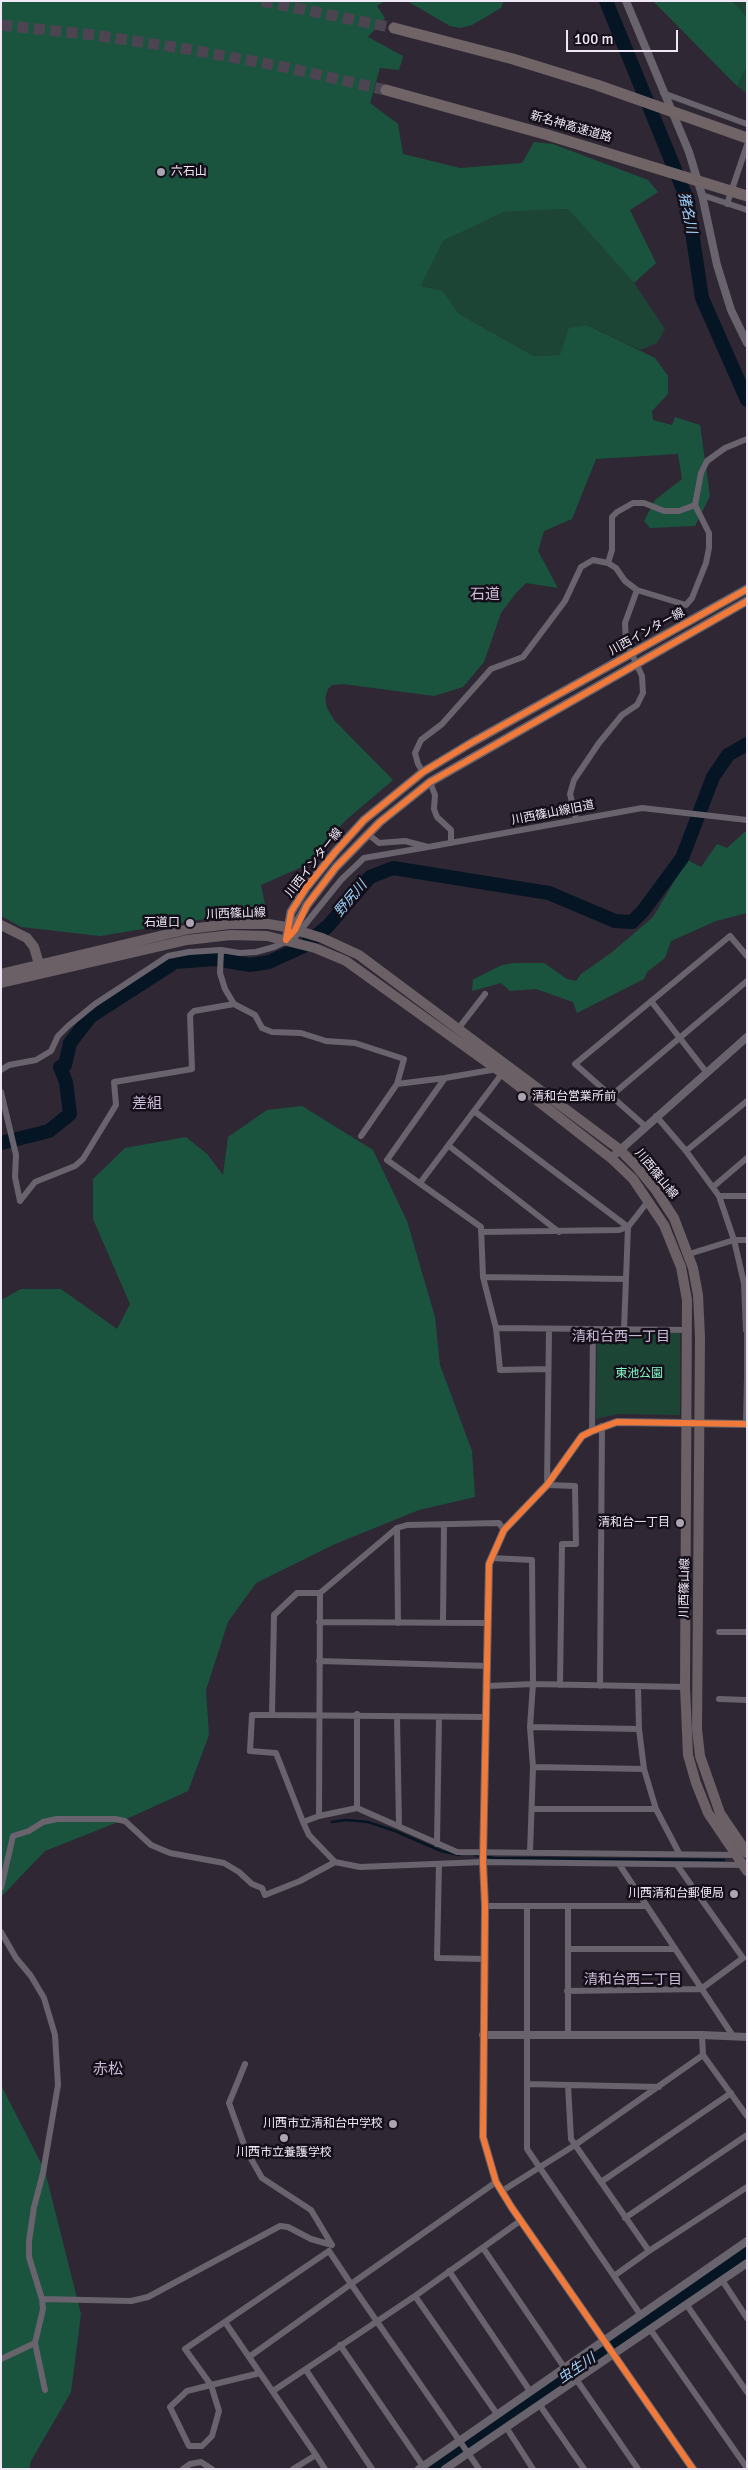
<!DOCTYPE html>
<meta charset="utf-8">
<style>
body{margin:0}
#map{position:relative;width:748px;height:2470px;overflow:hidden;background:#2f2834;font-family:Signika,sans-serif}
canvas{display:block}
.frame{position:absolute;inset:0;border:2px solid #efe7f6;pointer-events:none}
.scale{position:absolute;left:566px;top:30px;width:112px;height:22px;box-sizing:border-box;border:2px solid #efe7f6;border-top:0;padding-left:6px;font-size:15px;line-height:18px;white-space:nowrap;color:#efe7f6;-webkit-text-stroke:4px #150f19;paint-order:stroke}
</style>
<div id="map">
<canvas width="748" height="2470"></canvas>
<div class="frame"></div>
<div class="scale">100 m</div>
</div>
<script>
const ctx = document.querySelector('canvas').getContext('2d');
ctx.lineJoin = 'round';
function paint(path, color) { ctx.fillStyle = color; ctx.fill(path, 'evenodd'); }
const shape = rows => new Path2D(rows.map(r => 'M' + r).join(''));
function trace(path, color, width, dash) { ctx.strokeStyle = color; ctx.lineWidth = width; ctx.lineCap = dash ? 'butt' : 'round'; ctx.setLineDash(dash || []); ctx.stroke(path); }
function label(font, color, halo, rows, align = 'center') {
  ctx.font = font + ' Signika,"Noto Sans JP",sans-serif'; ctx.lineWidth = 5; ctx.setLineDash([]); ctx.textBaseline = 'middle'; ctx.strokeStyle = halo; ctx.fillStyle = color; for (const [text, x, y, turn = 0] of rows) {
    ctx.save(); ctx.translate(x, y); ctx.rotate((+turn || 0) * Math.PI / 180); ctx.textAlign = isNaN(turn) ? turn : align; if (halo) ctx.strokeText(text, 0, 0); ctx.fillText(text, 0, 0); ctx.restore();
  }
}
paint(shape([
 [732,1,747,1,747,17],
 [747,66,747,94,737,86],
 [568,209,634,283,665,329,657,343,640,350,587,325,561,355,534,356,459,314,443,291,421,286,443,241,504,212],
 [597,1332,680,1333,680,1415,618,1414,596,1419]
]), '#1d4536');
paint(shape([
 [1,1,385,1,377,6,385,18,368,37,403,56,399,70,380,68,370,103,398,124,403,154,460,168,522,163,534,142,553,144,648,180,658,192,630,210,656,263,634,283,568,209,504,212,443,241,421,286,443,291,459,314,534,356,560,355,569,328,587,325,655,358,668,376,668,394,652,411,653,420,672,425,675,417,700,425,710,496,695,526,650,528,644,521,655,500,682,479,678,454,596,459,572,519,544,531,538,551,558,588,526,583,516,593,501,613,484,662,463,687,434,696,343,684,332,685,328,689,325,698,327,708,334,720,393,780,346,820,304,866,261,885,266,909,100,936,21,927,1,916],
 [407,1,503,1,503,3,501,8,472,25,461,28,450,26],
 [653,1,732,1,747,17,747,66,737,86],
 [747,830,747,913,716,921,671,941,665,958,647,972,644,979,577,1013,573,1002,536,989,510,991,501,983,472,991,473,979,476,978,502,965,514,963,544,963,567,979,576,981,581,974,611,953,653,917,687,860,701,867,717,844,727,848],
 [302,1106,373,1150,407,1221,435,1317,440,1365,472,1451,475,1497,419,1510,335,1544,256,1583,228,1622,206,1690,209,1735,188,1791,133,1816,45,1851,1,1897,1,1300,21,1289,61,1289,117,1329,130,1304,93,1219,93,1179,125,1148,186,1137,207,1154,223,1175,228,1137,267,1110],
 [1,2085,45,2171,81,2314,71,2392,31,2461,29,2469,1,2469]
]), '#1a543f');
trace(shape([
 [332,1822,346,1820,368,1822,395,1831,441,1851,459,1855],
 [474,1855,494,1858,724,1860]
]), '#051523', 2.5);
trace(shape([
 [606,1,687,199,702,298,747,400],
 [1,1143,49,1131,70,1114,66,1082,60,1067,65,1065,70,1043,91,1016,175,962,215,959,250,965,269,962,304,946,328,926,370,877,393,868,549,893,615,921,632,922,643,911,682,858,713,777,728,755,747,744],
 [431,2469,747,2253]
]), '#051523', 14);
trace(shape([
 [262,1,394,28],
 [1,25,94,35,187,49,284,67,386,90]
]), '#4c4551', 11, [11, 5.5]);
trace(shape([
 [663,93,747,124],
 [702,195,747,210],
 [727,204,747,145],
 [608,563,612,550,612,517,617,512,633,503,644,503,664,511,679,511,695,505],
 [423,772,418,764,415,753,421,740,442,724,491,669,523,657,565,601,581,567,593,560,608,563,616,568,625,581,637,590,686,605,692,598,706,563,709,548,709,533,695,505,701,473,707,461,725,448,747,439],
 [430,782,435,795,434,809,437,817,451,830,451,843],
 [576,819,570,794,574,780,599,743,622,715,637,705,643,693,642,676,626,641,625,623,637,590],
 [368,834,379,843,405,841,428,847,642,808,747,820],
 [221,950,220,973,225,989,234,1004,255,1015,262,1028,272,1032,301,1033,326,1041,355,1043,404,1059,397,1084,445,1078],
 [651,1001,707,1073],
 [458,1029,485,994],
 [497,1069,445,1078,387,1160,481,1227,483,1277,496,1328,688,1330],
 [1,1070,9,1065,36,1060,51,1051,58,1036,68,1026,95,1004,168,956,189,952,221,950,240,953,256,952,274,947,295,937,341,880,364,858,428,847],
 [1,1092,16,1155,15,1177,20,1201],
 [612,1095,747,981],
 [474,1111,628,1227,649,1200],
 [656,1116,686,1151,719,1196,747,1196],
 [645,1126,575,1064,730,936,747,956],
 [361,1136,397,1084],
 [449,1146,559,1232],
 [686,1151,747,1101],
 [420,1183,504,1071],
 [713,1187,747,1158],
 [719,1196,734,1240,744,1283,747,1283],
 [20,1201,35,1182,75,1166,83,1159,116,1105,114,1082,192,1069,190,1015,194,1011,234,1004],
 [481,1232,619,1230,628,1227,624,1330],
 [689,1254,734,1240,747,1240],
 [483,1277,625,1279],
 [744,1283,746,1330],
 [496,1328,500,1370,548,1369],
 [549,1330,547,1485,575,1486,576,1544,562,1544,560,1685],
 [747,1377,747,1330],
 [746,1424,747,1377],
 [592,1431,593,1329],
 [397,1528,398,1623],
 [504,1530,499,1523,407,1525,397,1528,320,1593,297,1593,274,1615,272,1715,252,1715,250,1751,276,1753,303,1822,319,1816,357,1808,457,1852,738,1855],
 [491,1558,532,1560,533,1684,530,1727,533,1767,530,1853],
 [319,1622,488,1623],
 [443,1622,444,1524],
 [719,1632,747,1632],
 [319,1661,488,1666],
 [488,1686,533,1684,685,1687],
 [600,1686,602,1426],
 [638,1687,639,1729,644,1769,656,1809,679,1853],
 [719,1699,747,1700],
 [357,1714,357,1808],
 [272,1715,485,1717],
 [397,1716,399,1826],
 [530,1727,639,1729],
 [533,1767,644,1769],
 [532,1809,656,1809],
 [319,1816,320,1593],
 [303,1822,309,1835,335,1862,360,1867,483,1862,744,1865],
 [437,1844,439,1717],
 [439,1864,437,1958,485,1959],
 [619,1864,733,2036],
 [1,1888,13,1836,29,1831,43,1822,57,1819,115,1819,125,1821,151,1845,170,1853,224,1863,239,1872,252,1884,262,1888,265,1895,300,1881,335,1862],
 [485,1906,645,1906],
 [568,1906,568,2034],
 [527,1907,527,2149,640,2314],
 [1,1932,16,1958,31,1976,44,1998,55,2035,58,2085,43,2173,34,2207,29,2241,29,2257,42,2299,43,2309,35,2343,45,2390],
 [568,1949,674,1949],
 [567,1991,701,1989,743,1958,677,1865],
 [703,2055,747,2116],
 [245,2064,229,2103,246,2150,262,2178,311,2210,332,2245],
 [527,2084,659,2087],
 [568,2085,571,2139,649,2251],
 [601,2182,731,2093],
 [502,2191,575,2145,703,2055,702,2035],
 [625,2218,747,2135],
 [483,2248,564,2367],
 [449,2271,530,2391],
 [614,2276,649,2251,747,2187],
 [722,2280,747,2318],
 [415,2296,497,2414],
 [42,2299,131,2301,148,2297,280,2226,288,2227,311,2239,332,2245],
 [686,2304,747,2392],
 [225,2322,260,2373],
 [650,2329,747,2468],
 [340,2345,423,2466],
 [249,2357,351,2284,479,2469],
 [1,2359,35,2343],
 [306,2370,372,2469],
 [576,2379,638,2469],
 [273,2391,415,2296,520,2221],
 [539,2404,584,2469],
 [506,2427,533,2469],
 [316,2455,325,2469],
 [183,2469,190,2464,201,2462,212,2469],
 [293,2469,316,2455,260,2373,211,2385,187,2391,170,2407,189,2446,202,2446,212,2436,219,2411,211,2385,185,2349,329,2251,351,2284,496,2182]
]), '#68636c', 6);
trace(shape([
 [626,1,689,152,702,195,717,265,731,310,747,343],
 [611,1158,747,1037],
 [483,2035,702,2035,747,2037],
 [419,2469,747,2241],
 [445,2469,747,2263],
 [693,2469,512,2208,496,2182,483,2137,485,1906,483,1862,489,1564,504,1530,547,1485,582,1436,592,1431,617,1422,747,1424]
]), '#68636c', 8);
trace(shape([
 [291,934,307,905,336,867,380,822,430,782,747,601],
 [286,940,291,912,306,888,336,851,364,820,423,772,471,743,747,589]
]), '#68636c', 9);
trace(shape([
 [1,925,27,938,34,947,41,971],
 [1,974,189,929,230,924,268,924,286,927,322,938,359,955,619,1149,637,1167,655,1189,674,1218,693,1268,698,1295,700,1337,697,1729,700,1756,720,1813,747,1853],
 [1,983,187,940,231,935,267,936,315,948,346,961,502,1073,611,1158,633,1179,664,1225,681,1267,687,1300,685,1687,688,1755,696,1783,708,1813,747,1871]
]), '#6a6066', 10);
trace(shape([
 [394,28,513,59,597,85,747,138],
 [386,90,548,135,747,196]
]), '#706467', 11);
trace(shape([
 [286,940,291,912,306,888,336,851,364,820,423,772,471,743,747,589],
 [286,940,295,930,307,905,336,867,380,822,430,782,747,601],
 [693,2469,512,2208,496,2182,483,2137,485,1906,483,1862,489,1564,504,1530,547,1485,582,1436,592,1431,617,1422,747,1424]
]), '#f17a3a', 6);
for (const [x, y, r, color] of [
 [161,172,5,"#aca4b2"],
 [190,923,5,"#aca4b2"],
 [522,1097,5,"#aca4b2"],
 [680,1523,5,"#aca4b2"],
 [734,1894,5,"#aca4b2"],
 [393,2124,5,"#aca4b2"],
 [284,2138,5,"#aca4b2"]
]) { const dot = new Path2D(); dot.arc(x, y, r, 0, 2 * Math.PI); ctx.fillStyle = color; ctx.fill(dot); trace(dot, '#150f19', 2); }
label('12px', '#efe7f6', '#150f19', [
 ["新名神高速道路",571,127,16],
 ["川西インター線",647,632,-29],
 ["川西篠山線旧道",553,813,-11],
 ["川西インター線",314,863,-52],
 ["川西篠山線",236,914,-2],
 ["川西篠山線",656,1174,51],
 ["川西篠山線",685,1588,-89]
]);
label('12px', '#efe7f6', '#150f19', [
 ["六石山",171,172,"left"],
 ["石道口",180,923],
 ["清和台営業所前",532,1097,"left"],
 ["清和台一丁目",670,1523],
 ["川西清和台郵便局",724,1894],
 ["川西市立清和台中学校",383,2124],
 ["川西市立養護学校",284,2153,"center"]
], 'right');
label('12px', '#85fbc8', '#150f19', [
 ["東池公園",639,1374]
]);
label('italic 14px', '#9cd1f8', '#150f19', [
 ["猪名川",687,213,78],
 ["野尻川",351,899,-50],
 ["虫生川",577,2369,-34]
]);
label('14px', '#cabad8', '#150f19', [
 ["清和台西一丁目",621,1337],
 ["清和台西二丁目",633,1980]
]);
label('15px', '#cabad8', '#150f19', [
 ["石道",485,595],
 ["差組",147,1104],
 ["赤松",108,2070]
]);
</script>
